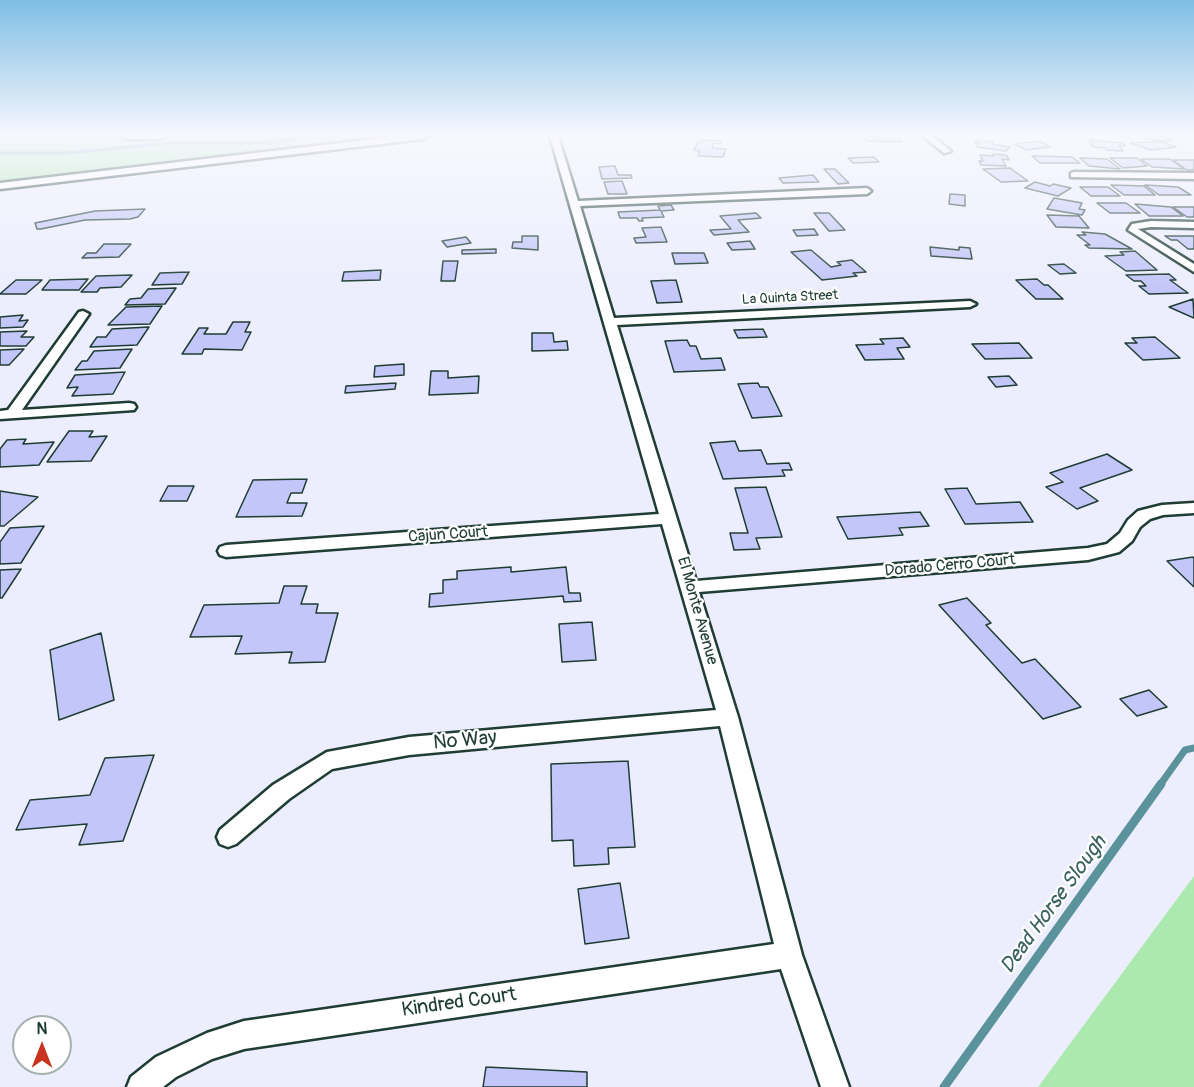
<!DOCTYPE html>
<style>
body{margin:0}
#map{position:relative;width:1194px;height:1087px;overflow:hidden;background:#edeefd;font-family:Pangolin,sans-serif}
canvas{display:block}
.north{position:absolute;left:12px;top:1015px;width:60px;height:60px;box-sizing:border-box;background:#fff;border:2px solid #a5b1ae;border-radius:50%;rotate:0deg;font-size:16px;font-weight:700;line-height:24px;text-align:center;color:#1f3d34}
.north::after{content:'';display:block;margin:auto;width:21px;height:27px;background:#c8321e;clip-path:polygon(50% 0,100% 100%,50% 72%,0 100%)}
</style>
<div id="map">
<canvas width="1194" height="1087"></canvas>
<div class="north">N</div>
</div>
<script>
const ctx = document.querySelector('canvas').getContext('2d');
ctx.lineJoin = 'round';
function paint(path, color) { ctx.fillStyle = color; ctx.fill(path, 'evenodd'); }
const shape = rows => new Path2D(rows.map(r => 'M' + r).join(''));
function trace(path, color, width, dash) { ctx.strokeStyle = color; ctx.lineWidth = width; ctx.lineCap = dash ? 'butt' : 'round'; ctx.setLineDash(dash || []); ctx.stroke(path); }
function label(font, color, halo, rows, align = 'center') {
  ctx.font = font + ' Pangolin,sans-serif'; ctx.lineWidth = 4.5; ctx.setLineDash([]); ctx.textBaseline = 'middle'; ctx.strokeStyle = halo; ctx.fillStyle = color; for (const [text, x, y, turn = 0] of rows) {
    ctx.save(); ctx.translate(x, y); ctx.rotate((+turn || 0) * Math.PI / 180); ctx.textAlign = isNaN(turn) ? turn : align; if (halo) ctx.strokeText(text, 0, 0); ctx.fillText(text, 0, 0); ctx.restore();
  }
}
paint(shape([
 [0,136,394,136,0,181],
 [1194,876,1194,1087,1038,1087]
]), '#ace9af');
trace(shape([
 [0,153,65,153,171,143,267,143,311,136]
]), '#5a939c', 3);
trace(shape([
 [1160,785,1185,750,1194,748]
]), '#5a939c', 7);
trace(shape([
 [944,1087,1161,784]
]), '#5a939c', 9);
const building = shape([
 [863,136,897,138,901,142,867,141,863,136],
 [1142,136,1165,136,1173,141,1155,141,1142,136],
 [699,140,721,141,720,144,713,143,712,148,726,149,723,157,698,156,700,151,694,150,699,140],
 [977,140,993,142,992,144,1010,147,1006,151,977,147,979,143,975,143,977,140],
 [1089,140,1123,143,1125,146,1119,145,1123,151,1107,150,1106,148,1093,147,1089,140],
 [1039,141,1050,147,1026,150,1015,144,1039,141],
 [1142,142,1162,142,1176,147,1151,150,1130,143,1142,142],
 [993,154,1006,155,1009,160,1002,159,1006,166,981,165,979,161,983,161,980,155,994,156,993,154],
 [1032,156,1072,157,1080,163,1040,163,1032,156],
 [874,157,879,162,853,163,848,158,874,157],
 [1080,158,1107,159,1120,169,1089,166,1080,158],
 [1110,158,1137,158,1147,166,1123,168,1110,158],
 [1141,159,1170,159,1184,169,1152,167,1141,159],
 [1173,160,1194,160,1194,170,1187,170,1173,160],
 [615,166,618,175,631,175,632,178,602,179,599,167,615,166],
 [1010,168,1028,181,1001,182,983,169,1010,168],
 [824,169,835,169,849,183,838,184,824,169],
 [813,175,819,182,783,183,779,178,813,175],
 [622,181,627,194,608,194,604,182,622,181],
 [1035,182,1050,186,1053,184,1071,188,1058,196,1025,188,1035,182],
 [1111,185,1144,186,1155,195,1124,195,1111,185],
 [1145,185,1178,187,1191,195,1159,195,1145,185],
 [1080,187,1108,187,1120,196,1091,196,1080,187],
 [950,194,965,195,965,206,949,204,950,194],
 [1054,198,1082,203,1079,209,1085,210,1082,215,1047,209,1054,198],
 [1097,203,1126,203,1140,213,1110,213,1097,203],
 [1135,204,1171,207,1183,216,1149,216,1135,204],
 [671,205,674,210,661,211,664,217,642,218,643,221,639,221,637,218,620,218,618,212,660,210,658,206,671,205],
 [1173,207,1194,207,1194,217,1187,217,1173,207],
 [145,209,138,217,130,219,85,220,41,229,37,229,35,223,95,211,145,209],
 [756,213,761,218,738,220,749,232,714,235,710,230,731,229,720,216,756,213],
 [814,213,829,213,845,230,829,231,814,213],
 [1047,215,1079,216,1089,228,1056,227,1047,215],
 [661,227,667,242,636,243,634,238,646,237,642,228,661,227],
 [814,229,818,235,797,236,793,230,814,229],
 [1082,232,1105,234,1132,249,1089,248,1085,245,1090,245,1077,235,1086,235,1082,232],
 [522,236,538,236,538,250,512,248,513,242,522,242,522,236],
 [1165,236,1194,236,1194,249,1188,249,1177,240,1171,240,1165,236],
 [466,237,471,243,447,247,442,241,466,237],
 [750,241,755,249,732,250,727,243,750,241],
 [104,244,131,244,119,257,82,258,87,253,96,253,104,244],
 [930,247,959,250,959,247,970,248,972,259,931,256,930,247],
 [496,249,496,253,462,254,462,250,496,249],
 [811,250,831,267,841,265,837,262,852,260,866,272,853,273,857,276,822,280,791,252,811,250],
 [1135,251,1157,270,1126,271,1105,256,1124,255,1120,252,1135,251],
 [672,253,704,253,708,263,675,264,672,253],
 [443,261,458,261,455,281,441,281,443,261],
 [1064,264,1076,273,1060,274,1048,265,1064,264],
 [381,270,380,280,342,281,344,272,381,270],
 [189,272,182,284,152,285,160,273,189,272],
 [1169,274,1176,280,1170,280,1188,293,1149,294,1139,286,1146,286,1141,281,1134,281,1126,275,1169,274],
 [132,275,121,287,100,288,97,292,81,292,96,276,132,275],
 [88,279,79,290,42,290,50,280,88,279],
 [1037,279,1044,285,1048,285,1063,299,1036,299,1016,280,1037,279],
 [16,280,42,280,26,294,0,294,16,280],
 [676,280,682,302,657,303,651,281,676,280],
 [176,288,165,304,125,305,130,299,141,298,148,289,176,288],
 [1193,299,1194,318,1169,307,1193,299],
 [162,306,150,324,108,325,126,307,162,306],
 [23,315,19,321,28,320,23,327,0,328,0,317,23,315],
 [233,322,250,322,245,332,251,332,242,350,204,349,202,354,182,354,199,328,208,328,204,334,226,334,233,322],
 [149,327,137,345,90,347,97,337,106,337,112,329,149,327],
 [763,329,767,337,738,338,734,330,763,329],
 [27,331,21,337,34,337,26,346,0,346,0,332,27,331],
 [532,333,553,333,554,342,567,341,568,350,532,351,532,333],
 [1155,337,1180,358,1143,360,1125,343,1137,343,1132,338,1155,337],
 [903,338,910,347,897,348,904,359,865,360,856,345,884,344,880,339,903,338],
 [687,340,690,346,696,346,701,359,721,358,725,370,674,372,665,341,687,340],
 [1019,343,1032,358,985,359,972,344,1019,343],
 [24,349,9,365,0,365,0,350,24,349],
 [132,349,120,368,75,370,82,361,87,361,94,351,132,349],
 [404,364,404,375,374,377,375,366,404,364],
 [431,371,448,371,448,378,479,376,478,393,429,395,431,371],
 [125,372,113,394,72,396,78,387,67,388,75,375,125,372],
 [1009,376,1017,385,996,387,988,377,1009,376],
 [396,383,395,389,345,393,346,386,396,383],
 [758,383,760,387,768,387,782,416,752,418,738,384,758,383],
 [69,431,93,431,89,437,107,436,91,461,47,462,69,431],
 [26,439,23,444,54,442,39,465,0,467,0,449,7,440,26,439],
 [735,441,739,451,761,450,767,464,789,463,792,470,782,470,785,476,723,479,710,443,735,441],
 [1107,454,1132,470,1080,488,1098,501,1077,509,1046,487,1063,482,1050,473,1107,454],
 [307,479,302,493,291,493,287,503,307,503,302,516,236,517,253,480,307,479],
 [168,486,194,486,187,501,160,501,168,486],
 [766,487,782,537,756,538,760,549,734,550,730,533,748,533,735,488,766,487],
 [967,488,976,504,1020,502,1033,522,965,524,945,489,967,488],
 [0,491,38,497,4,526,0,526,0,491],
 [920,512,929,526,899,528,903,535,848,539,837,517,920,512],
 [44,526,21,563,0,564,0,542,10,528,44,526],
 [1193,557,1194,559,1194,587,1167,561,1193,557],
 [511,567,511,572,566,567,569,593,580,593,581,601,564,602,563,596,429,607,430,594,443,593,443,580,457,579,457,571,511,567],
 [21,569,2,598,0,598,0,570,21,569],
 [284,586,307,586,301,604,318,604,316,613,338,613,325,662,289,663,292,652,235,654,242,636,190,637,204,605,279,603,284,586],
 [967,598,991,623,986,625,1022,663,1035,659,1081,707,1043,719,939,605,967,598],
 [592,622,596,660,562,662,559,624,592,622],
 [101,633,114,700,59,720,50,650,101,633],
 [1149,690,1167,707,1137,716,1120,699,1149,690],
 [154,755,123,841,79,845,87,824,16,830,30,800,90,795,105,758,154,755],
 [628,761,635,847,608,848,609,864,574,866,573,840,552,841,551,764,628,761],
 [620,883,629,938,585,944,578,889,620,883],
 [486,1067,587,1072,587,1087,483,1087,486,1067]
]);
paint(building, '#c3c6f8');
trace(building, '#1f3d34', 1.5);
const minor = shape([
 [550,136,558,136,578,201,867,188,871,191,867,194,580,206,614,318,970,301,976,304,970,307,617,325,696,581,1088,548,1107,544,1120,533,1128,520,1138,511,1162,505,1194,503,1194,513,1163,515,1150,519,1140,527,1132,541,1119,552,1088,560,699,592,738,717,802,955,849,1087,821,1087,781,969,244,1049,212,1059,176,1077,163,1087,127,1087,131,1077,156,1057,207,1033,244,1021,774,944,720,726,409,755,332,769,289,799,236,844,228,847,220,844,217,837,220,830,273,785,327,752,409,737,716,710,662,524,226,557,220,555,218,551,220,547,226,545,659,514,550,136],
 [923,136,932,136,951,151,944,153,923,136],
 [1074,172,1194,173,1194,179,1071,177,1071,173,1074,172],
 [1151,221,1194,222,1194,228,1151,227,1138,229,1194,264,1194,272,1128,230,1132,224,1151,221],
 [83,311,89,314,22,410,129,403,134,404,136,407,134,410,0,419,0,411,8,410,79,312,83,311]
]);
const tertiary = shape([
 [122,136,164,136,159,139,127,139,122,136],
 [400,136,428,136,423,139,0,189,0,183,400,136]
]);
trace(minor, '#1f3d34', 5);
trace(tertiary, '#1f3d34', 5);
paint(minor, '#fff');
paint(tertiary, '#fff');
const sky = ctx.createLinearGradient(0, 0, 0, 288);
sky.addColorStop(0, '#7fbee5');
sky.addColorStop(0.47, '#f7f7fe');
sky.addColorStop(1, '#f7f7fe00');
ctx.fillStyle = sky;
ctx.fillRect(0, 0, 1194, 288);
label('14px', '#1f3d34', '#fff', [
 ["La Quinta Street",790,298,-3]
]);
label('16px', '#1f3d34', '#fff', [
 ["Cajun Court",448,535,-4],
 ["Dorado Cerro Court",950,566,-5],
 ["El Monte Avenue",697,611,74]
]);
label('20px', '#1f3d34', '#fff', [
 ["No Way",465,741,-5],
 ["Kindred Court",459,1003,-8]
]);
label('italic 21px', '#38615f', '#fff', [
 ["Dead Horse Slough",1054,905,-54]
]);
</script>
